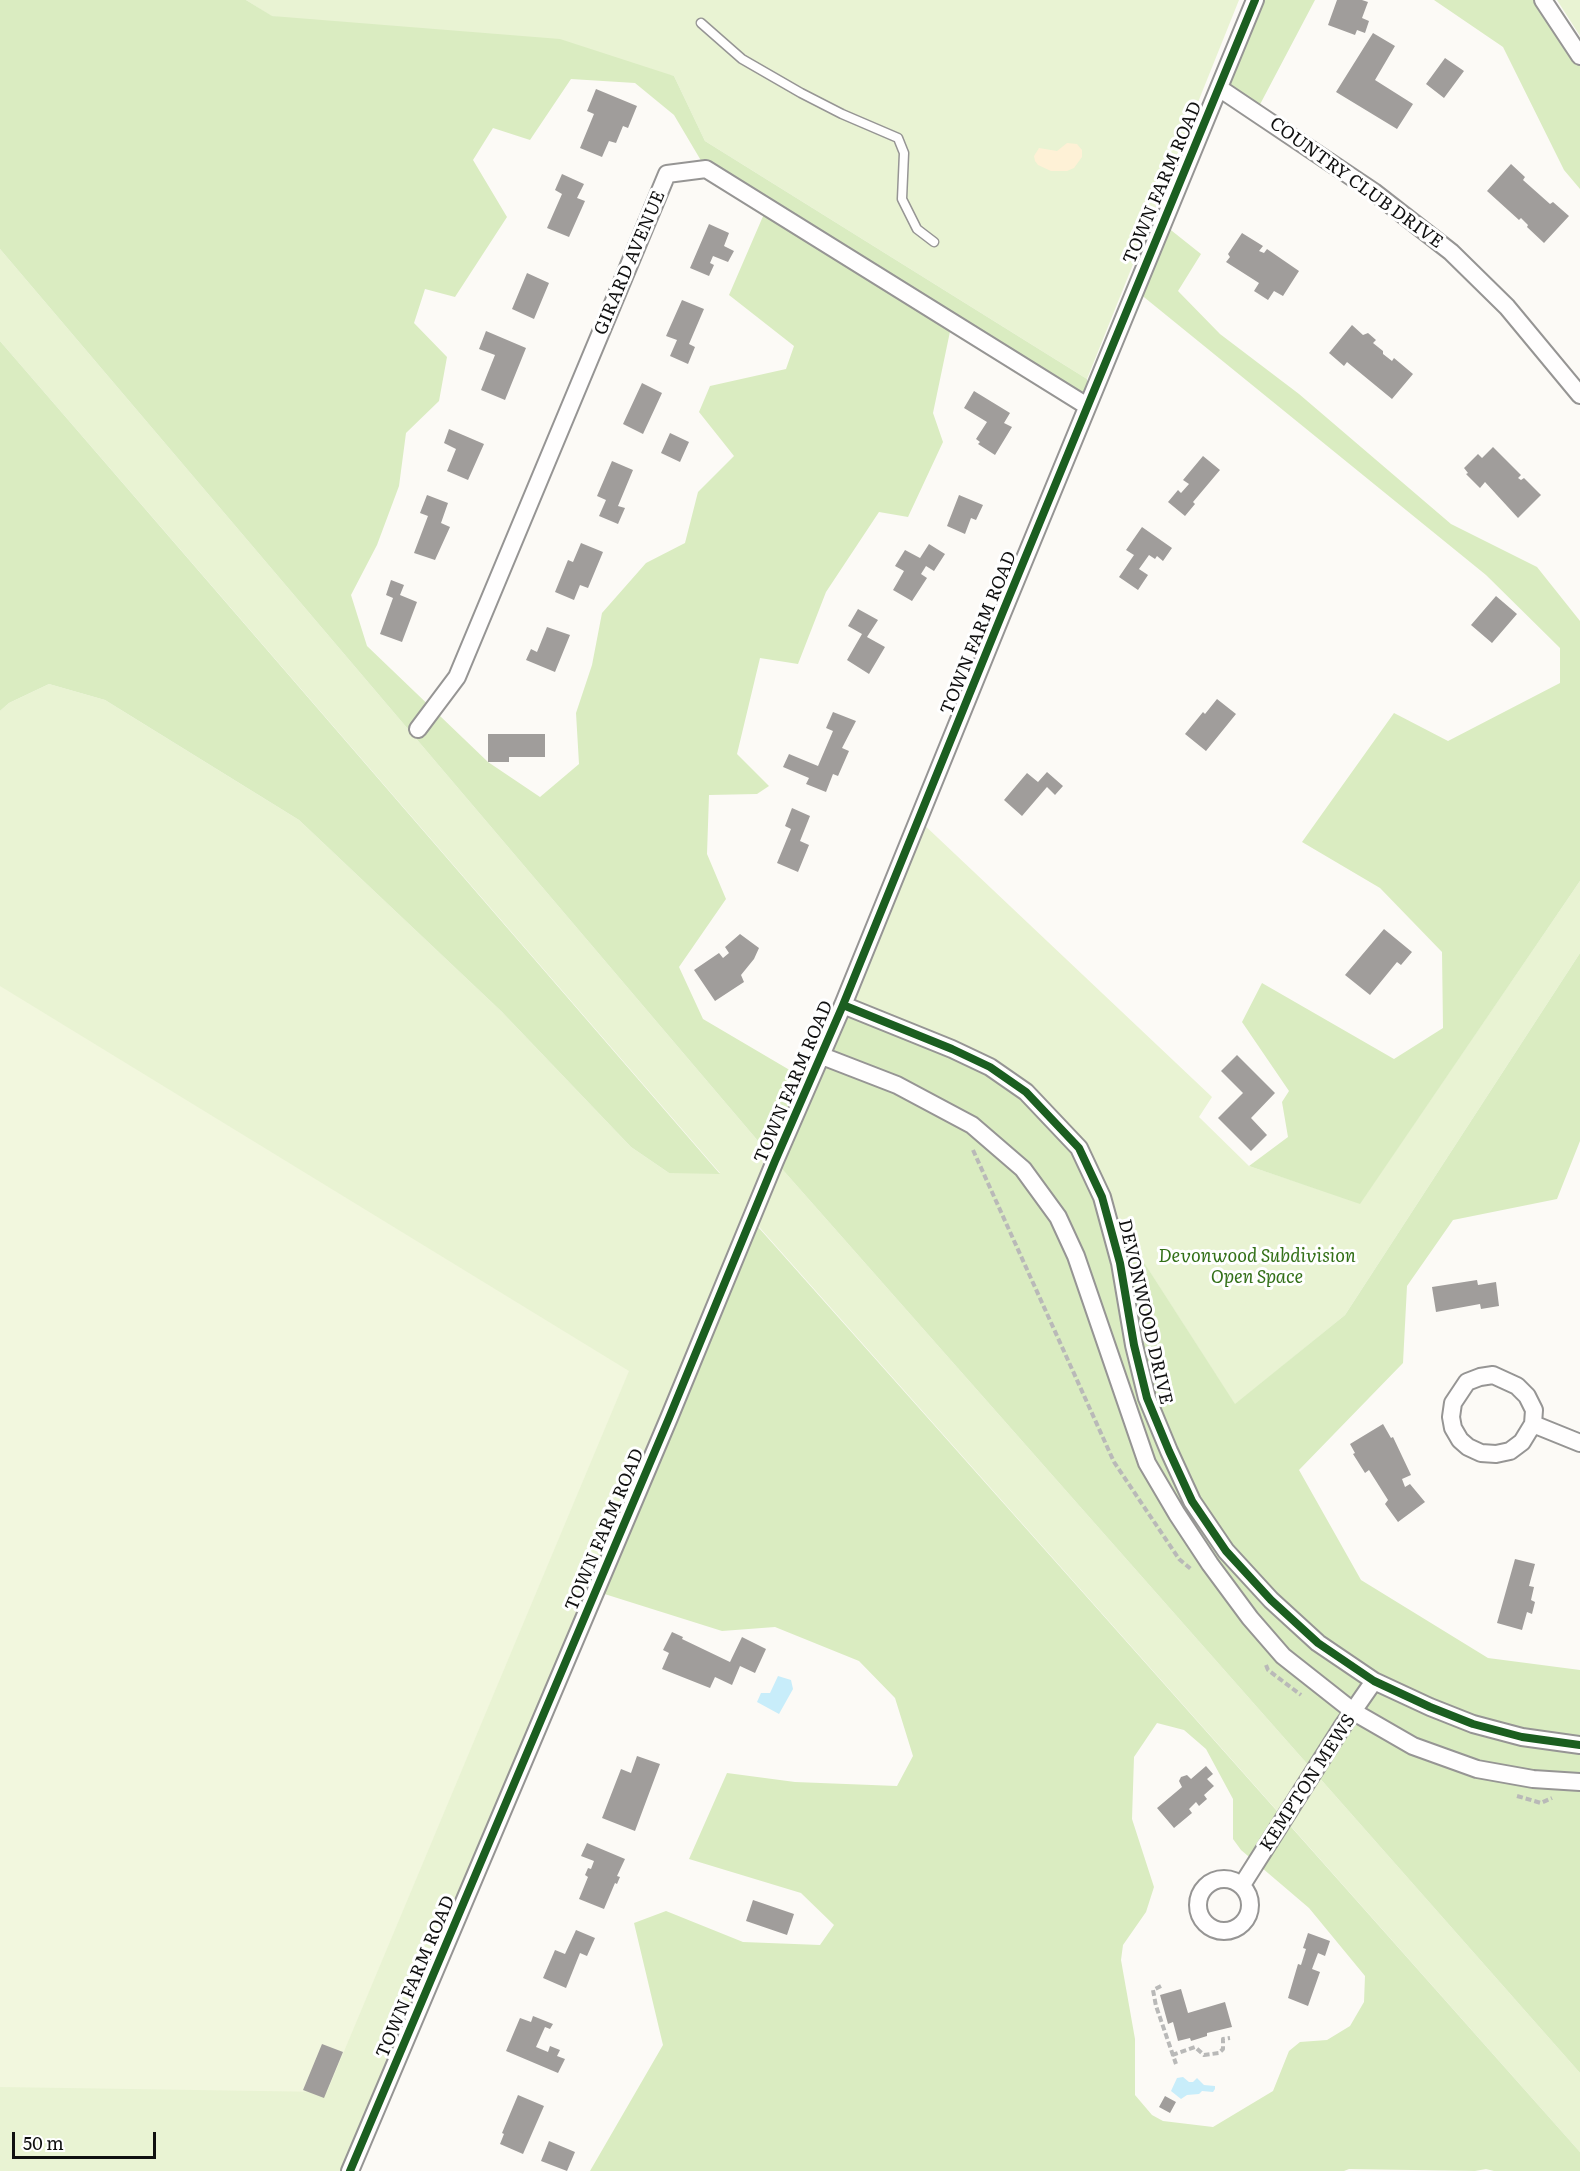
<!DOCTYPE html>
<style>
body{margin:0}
#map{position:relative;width:1580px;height:2171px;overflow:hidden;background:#fcfaf6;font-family:Literata,serif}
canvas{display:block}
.scale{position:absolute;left:12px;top:2132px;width:144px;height:27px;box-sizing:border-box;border:3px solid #101010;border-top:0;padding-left:8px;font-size:18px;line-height:21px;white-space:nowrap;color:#101010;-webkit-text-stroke:4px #fff;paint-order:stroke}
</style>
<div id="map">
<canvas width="1580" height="2171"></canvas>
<div class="scale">50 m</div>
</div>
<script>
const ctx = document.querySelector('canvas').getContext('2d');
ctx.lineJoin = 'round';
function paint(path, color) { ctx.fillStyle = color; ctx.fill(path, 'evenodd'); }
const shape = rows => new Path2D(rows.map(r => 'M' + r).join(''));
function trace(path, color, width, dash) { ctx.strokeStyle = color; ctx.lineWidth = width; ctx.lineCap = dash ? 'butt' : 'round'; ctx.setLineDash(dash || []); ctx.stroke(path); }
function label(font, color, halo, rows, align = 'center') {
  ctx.font = font + ' Literata,serif'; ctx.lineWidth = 6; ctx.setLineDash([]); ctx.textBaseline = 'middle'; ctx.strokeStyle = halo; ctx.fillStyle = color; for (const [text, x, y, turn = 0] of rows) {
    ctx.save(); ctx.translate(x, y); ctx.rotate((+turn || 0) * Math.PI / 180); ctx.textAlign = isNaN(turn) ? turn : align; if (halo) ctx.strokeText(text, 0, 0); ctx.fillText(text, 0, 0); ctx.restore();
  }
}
paint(shape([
 [246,0,1239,0,1087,379,705,141,674,76,271,16],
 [1557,0,1580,0,1580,36],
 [0,249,775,1161,1580,2073,1580,2152,752,1219,350,2171,0,2171,0,711,9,703,49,684,105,700,299,820,501,1011,631,1147,669,1173,720,1173,0,341],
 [919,820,1212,1097,1199,1117,1249,1166,1360,1203,1580,881,1580,953,1345,1315,1235,1405,1102,1197,843,1005]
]), '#e9f3d3');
paint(shape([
 [0,0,246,0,272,16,560,39,674,76,705,141,1087,379,1087,406,952,322,933,413,943,442,908,517,879,512,826,592,798,664,760,658,737,754,769,786,757,794,709,795,707,854,726,899,679,967,703,1019,810,1082,843,1005,952,1049,1050,1116,1235,1404,1345,1315,1580,953,1580,1141,1557,1199,1453,1220,1407,1286,1403,1363,1299,1470,1361,1580,1488,1658,1580,1670,1580,2073,775,1161,0,249],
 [571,79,635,83,674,115,706,169,767,207,729,295,794,346,786,369,710,386,699,412,734,456,698,492,685,543,646,563,602,613,592,665,576,713,579,764,540,797,488,762,367,646,351,595,377,545,399,486,406,433,439,401,447,357,414,323,425,289,455,297,507,217,473,160,493,128,530,140],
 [1255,0,1315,0,1256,112,1219,88],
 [1434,0,1543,0,1580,56,1580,189,1564,170,1503,47],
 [1162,223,1201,254,1178,291,1220,334,1299,394,1451,524,1537,567,1580,621,1580,881,1360,1204,1249,1166,1288,1137,1282,1102,1289,1091,1242,1022,1262,983,1394,1059,1443,1028,1442,952,1380,888,1302,842,1394,713,1448,741,1560,683,1560,648,1486,575,1134,289],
 [0,341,720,1174,669,1173,631,1147,501,1011,299,820,105,700,49,684,9,703,0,711],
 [751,1219,1580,2152,1580,2171,1494,2171,1486,2169,1475,2171,1349,2169,1344,2171,590,2171,663,2045,634,1923,666,1911,743,1942,820,1945,834,1925,801,1893,689,1859,727,1773,795,1782,897,1786,913,1756,895,1698,859,1661,775,1627,722,1631,595,1591],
 [1157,1723,1184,1730,1206,1749,1233,1799,1233,1839,1241,1850,1309,1908,1365,1976,1364,2002,1350,2026,1327,2040,1300,2042,1289,2051,1273,2091,1213,2127,1163,2121,1152,2115,1135,2095,1135,2039,1121,1960,1123,1945,1146,1912,1154,1887,1132,1819,1134,1757]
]), '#daecc1');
paint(shape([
 [1067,143,1077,144,1082,150,1082,157,1074,168,1067,171,1051,171,1038,165,1035,161,1034,156,1039,148,1057,151]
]), '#fef1d6');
paint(shape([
 [0,986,629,1371,327,2092,0,2087]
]), '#f2f7de');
paint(shape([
 [778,1676,791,1680,793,1689,779,1714,757,1702,761,1693,770,1693],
 [1183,2077,1189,2082,1193,2082,1197,2078,1204,2085,1215,2086,1215,2089,1213,2092,1202,2091,1199,2094,1187,2095,1181,2099,1171,2091,1177,2078]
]), '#c8edfa');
paint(shape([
 [1337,0,1362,0,1368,2,1362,18,1369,21,1365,33,1357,30,1355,35,1328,25],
 [1373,33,1395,46,1375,80,1413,104,1397,129,1336,92],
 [1445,58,1464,71,1444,98,1426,84],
 [596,89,637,106,628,128,623,126,616,143,609,141,602,157,580,148,594,114,587,111],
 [1511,164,1525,177,1523,180,1550,204,1553,202,1569,216,1544,243,1527,227,1528,225,1521,218,1519,220,1487,191],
 [562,174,584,184,577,198,585,201,569,237,547,228,562,194,555,190],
 [709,224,729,233,724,246,734,251,728,262,713,256,710,263,714,265,709,276,690,268],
 [1242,233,1263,246,1259,251,1264,253,1267,249,1299,271,1283,296,1274,291,1268,300,1254,291,1259,283,1226,262,1230,257,1228,254],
 [527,273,549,283,534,319,512,309],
 [682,300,704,309,689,344,695,347,688,364,670,356,677,340,666,336],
 [1352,325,1363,335,1368,333,1376,340,1373,343,1383,351,1383,354,1392,361,1394,358,1413,374,1392,399,1347,362,1344,366,1329,353],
 [486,331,526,348,505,400,481,390,495,355,479,349],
 [642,383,662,393,643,434,623,424],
 [974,391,1010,413,1004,423,1012,427,995,455,978,444,980,442,976,439,987,422,964,408],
 [449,429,484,444,468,480,447,471,456,449,444,443],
 [670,433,689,442,680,462,661,453],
 [1493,447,1521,475,1518,478,1521,480,1524,478,1541,495,1518,518,1485,482,1480,488,1466,474,1468,473,1464,468,1478,454,1482,458],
 [1203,456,1220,470,1193,502,1195,504,1185,516,1168,502,1178,490,1181,493,1189,484,1183,480],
 [612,461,633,470,618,506,625,508,618,524,599,516,606,500,597,496],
 [427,495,448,503,441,523,450,527,435,560,414,553,428,516,420,513],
 [959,495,983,505,976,520,971,518,965,534,947,526],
 [1142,527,1172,548,1163,561,1157,556,1155,559,1149,555,1139,569,1148,575,1138,590,1119,577,1134,555,1126,550],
 [581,543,603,552,588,588,580,585,574,600,555,592,568,560,573,562],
 [929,544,945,554,934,571,926,566,921,574,927,578,912,601,893,590,904,571,895,566,905,550,920,558],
 [391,580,404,585,400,595,417,602,402,642,380,634,393,598,386,595],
 [1496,596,1517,614,1492,643,1471,625],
 [858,609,878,620,867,637,885,647,869,674,847,660,862,634,848,626],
 [547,627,570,635,555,672,526,660,531,649,537,652],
 [1217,699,1236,714,1206,751,1185,734,1203,712,1205,714],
 [833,712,856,721,842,748,849,751,838,776,833,774,826,792,806,784,809,778,783,767,789,754,818,766,833,731,826,728],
 [488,734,545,734,545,757,509,757,509,762,488,762],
 [1047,772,1063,786,1055,795,1047,787,1022,816,1004,800,1027,773,1038,782],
 [792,808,810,816,800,841,809,845,798,872,777,863,791,829,785,826],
 [1384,929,1412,952,1401,965,1397,962,1370,995,1345,975],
 [740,934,759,948,754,959,741,975,744,982,715,1001,694,970,719,953,723,958,729,953,725,947],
 [1237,1055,1275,1093,1251,1118,1267,1135,1251,1151,1218,1118,1243,1093,1221,1071],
 [1477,1280,1478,1285,1496,1282,1499,1306,1481,1309,1480,1304,1436,1312,1432,1287],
 [1383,1424,1391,1438,1393,1437,1411,1475,1402,1479,1405,1487,1410,1484,1425,1502,1398,1522,1385,1504,1388,1500,1369,1470,1365,1473,1353,1454,1355,1453,1350,1444],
 [1515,1559,1535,1564,1529,1586,1534,1587,1531,1600,1535,1602,1532,1614,1527,1612,1522,1630,1497,1623],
 [672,1632,683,1637,682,1639,730,1662,742,1637,766,1649,755,1673,740,1666,732,1685,715,1677,710,1688,662,1669,669,1653,663,1650],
 [637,1756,660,1764,635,1831,602,1818,621,1769,631,1773],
 [1206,1766,1213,1774,1207,1779,1214,1786,1204,1795,1207,1799,1199,1806,1196,1802,1189,1809,1192,1813,1174,1828,1157,1808,1182,1787,1179,1781,1181,1777,1187,1775,1191,1779],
 [587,1843,625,1859,617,1876,620,1877,617,1884,615,1883,604,1909,579,1899,588,1877,585,1875,588,1868,591,1869,594,1861,581,1856],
 [753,1900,794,1914,787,1935,746,1921],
 [576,1930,595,1938,587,1956,580,1953,566,1988,543,1978,555,1950,565,1954],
 [1308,1933,1330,1941,1325,1956,1318,1953,1312,1969,1320,1972,1308,2006,1288,1998,1298,1964,1301,1965,1306,1949,1303,1948],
 [1181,1989,1188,2013,1225,2002,1232,2027,1207,2033,1207,2036,1191,2041,1190,2038,1178,2041,1173,2022,1168,2024,1160,1995],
 [533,2016,553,2024,550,2029,545,2027,536,2047,548,2052,550,2046,560,2050,557,2056,565,2059,558,2073,506,2051,520,2018,531,2022],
 [322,2044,343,2052,324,2098,303,2090],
 [518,2095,544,2106,523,2154,500,2144,504,2134,502,2133],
 [1165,2096,1176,2102,1170,2113,1159,2107],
 [549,2141,575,2152,567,2171,541,2161]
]), '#a09d9b');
const service = shape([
 [701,23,742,59,801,93,842,114,898,138,904,153,902,199,917,229,934,242]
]);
const minor = shape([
 [1543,0,1580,56],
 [1219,88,1374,192,1451,252,1507,307,1580,395],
 [418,729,457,677,667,174,706,169,1087,406],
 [843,1005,952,1049,990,1067,1026,1092,1079,1148,1102,1197,1120,1263,1134,1345,1147,1398,1169,1451,1192,1501,1226,1551,1271,1600,1318,1643,1374,1681,1430,1707,1473,1724,1522,1737,1580,1745],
 [822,1056,897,1085,972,1125,1023,1169,1058,1217,1076,1256,1147,1463,1177,1514,1210,1564,1250,1618,1283,1656,1354,1712,1413,1746,1477,1769,1533,1779,1580,1782],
 [1493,1375,1517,1386,1527,1396,1534,1410,1533,1424,1522,1442,1510,1451,1496,1454,1481,1453,1468,1447,1460,1440,1453,1428,1451,1417,1453,1403,1467,1382,1480,1377,1493,1375],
 [1533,1424,1580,1443],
 '1198 1905a26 26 0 1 1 52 0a26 26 0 1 1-52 0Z',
 [1242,1885,1342,1727,1374,1681],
 [350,2171,669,1418,775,1161,843,1005,1002,614,1255,0]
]);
trace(service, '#969594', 11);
trace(minor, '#969594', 20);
trace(shape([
 [973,1150,1114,1462,1179,1559,1192,1570],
 [1266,1665,1268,1670,1301,1695],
 [1517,1796,1541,1803,1552,1798],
 [1161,1986,1153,1990,1156,2006,1176,2064],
 [1172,2055,1195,2047,1204,2055,1219,2053,1223,2049,1223,2039,1230,2038]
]), '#b9b9b8', 4, [6, 3]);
trace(service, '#fffefe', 8);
trace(minor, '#fffefe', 16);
trace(shape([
 [843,1005,952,1049,990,1067,1026,1092,1079,1148,1102,1197,1120,1263,1134,1345,1147,1398,1169,1451,1192,1501,1226,1551,1271,1600,1318,1643,1374,1681,1430,1707,1473,1724,1522,1737,1580,1745],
 [350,2171,669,1418,775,1161,843,1005,1002,614,1255,0]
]), '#1b5e20', 8);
label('18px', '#101010', '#fff', [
 ["TOWN FARM ROAD",1163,183,-67],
 ["COUNTRY CLUB DRIVE",1356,183,36],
 ["GIRARD AVENUE",630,263,-67],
 ["TOWN FARM ROAD",979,633,-68],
 ["TOWN FARM ROAD",794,1082,-67],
 ["DEVONWOOD DRIVE",1145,1312,77],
 ["TOWN FARM ROAD",605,1530,-67],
 ["KEMPTON MEWS",1308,1783,-57],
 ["TOWN FARM ROAD",416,1977,-67]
]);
label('italic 18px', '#337018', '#fff', [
 ["Devonwood Subdivision",1257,1257],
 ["Open Space",1257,1278]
]);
</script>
